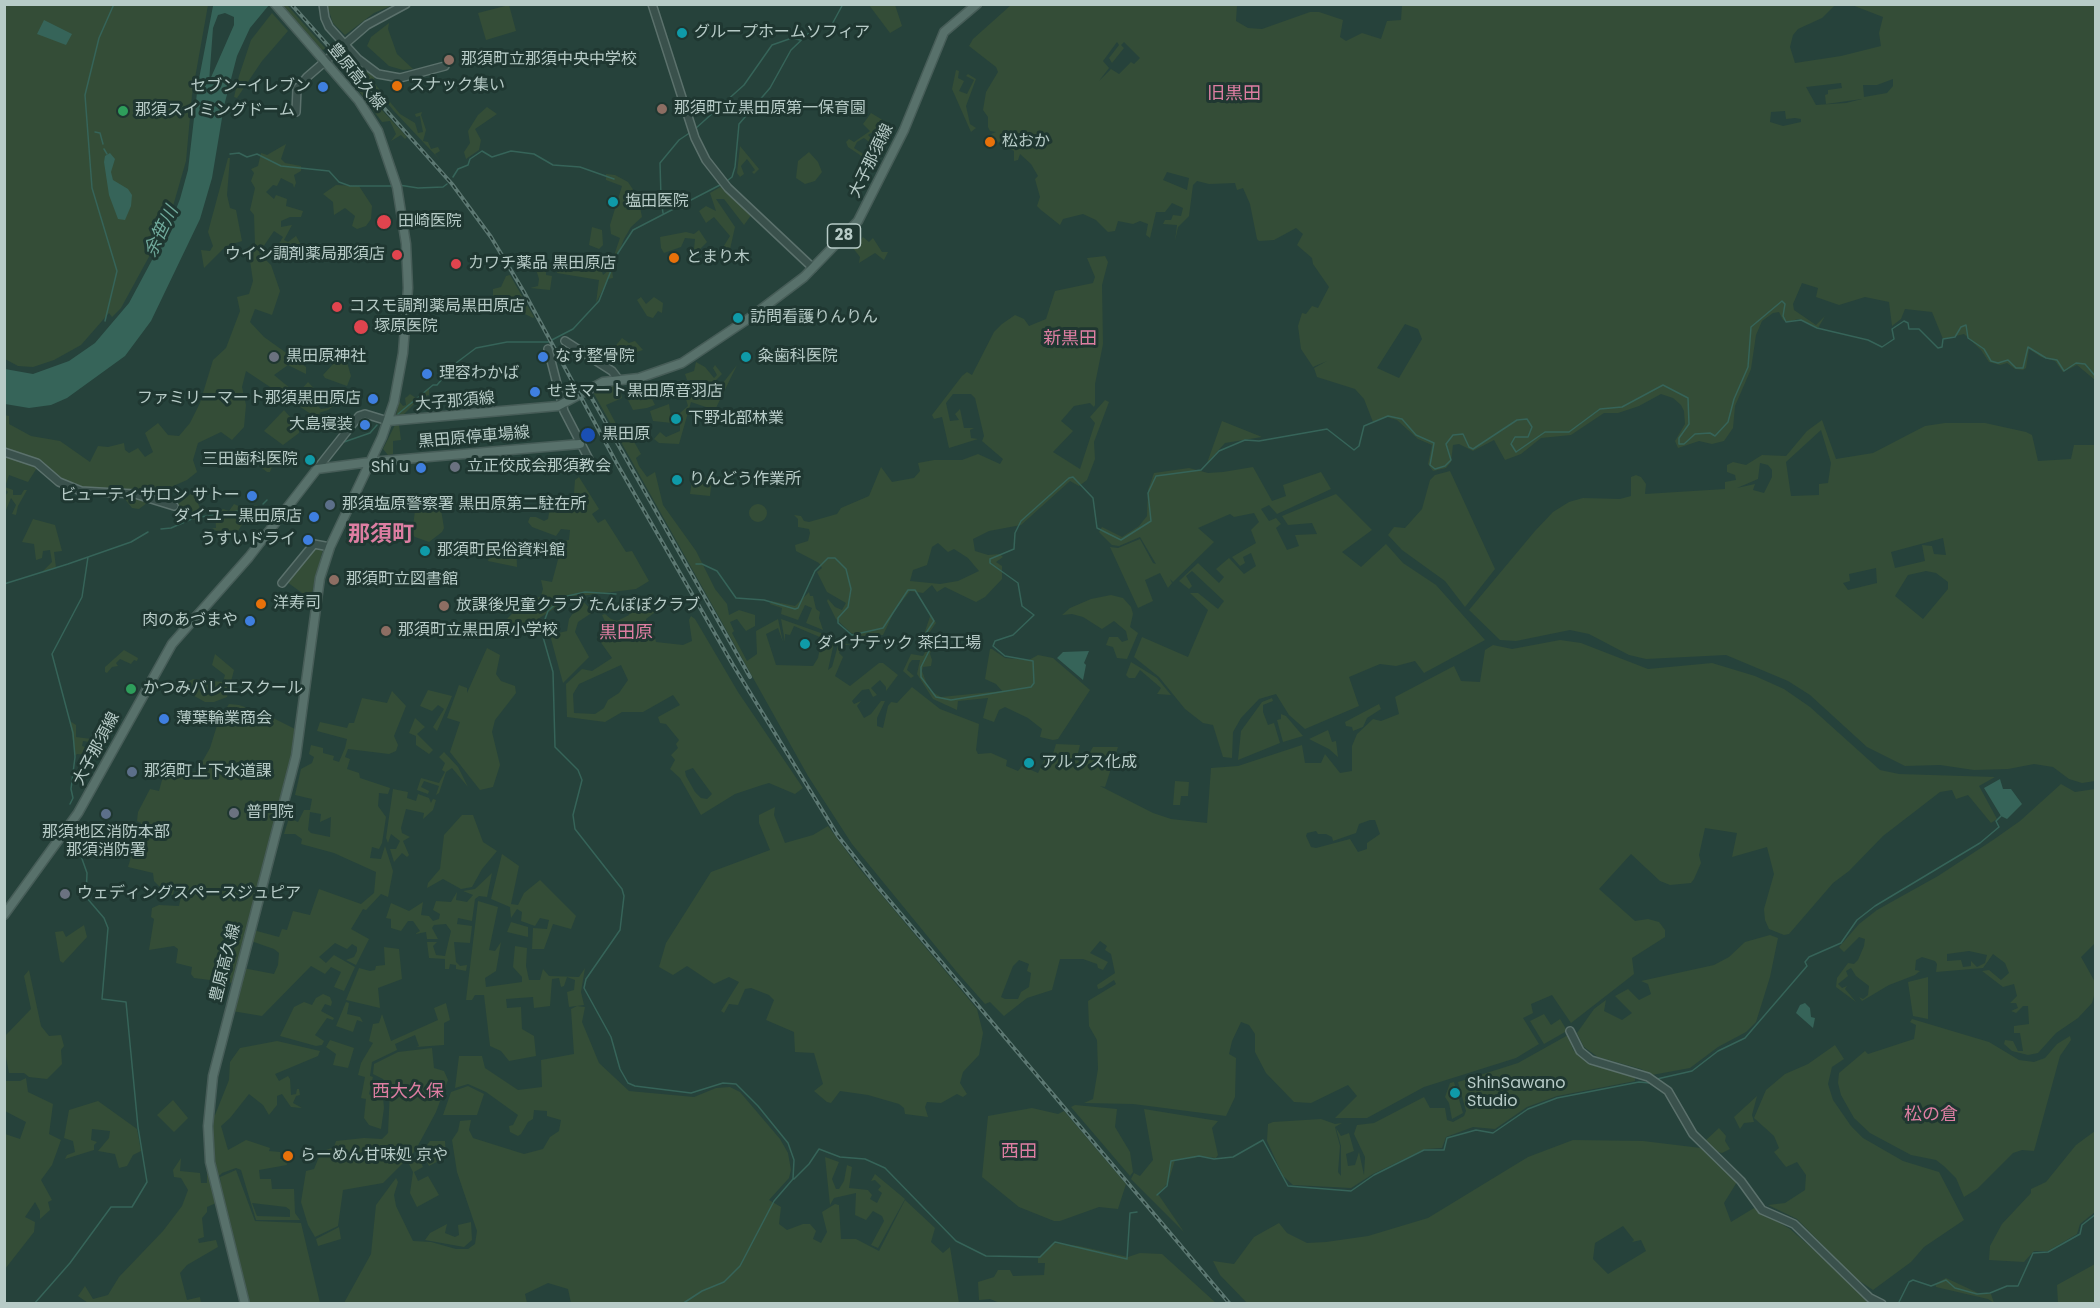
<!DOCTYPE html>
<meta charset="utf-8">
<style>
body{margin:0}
#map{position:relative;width:2100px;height:1308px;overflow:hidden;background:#26423b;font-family:Poppins,sans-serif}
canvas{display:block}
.frame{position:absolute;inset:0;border:6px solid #b7cbc7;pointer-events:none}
</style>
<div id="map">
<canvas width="2100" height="1308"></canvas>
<div class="frame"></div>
</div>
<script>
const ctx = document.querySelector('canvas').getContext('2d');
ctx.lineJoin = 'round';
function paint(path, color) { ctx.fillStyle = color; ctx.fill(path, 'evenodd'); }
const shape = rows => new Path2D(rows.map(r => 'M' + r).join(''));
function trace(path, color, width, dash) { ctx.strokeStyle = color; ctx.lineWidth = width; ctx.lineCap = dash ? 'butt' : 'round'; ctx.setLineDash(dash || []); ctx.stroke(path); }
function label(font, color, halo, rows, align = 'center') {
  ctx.font = font + ' Poppins,"Noto Sans JP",sans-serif'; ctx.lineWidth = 6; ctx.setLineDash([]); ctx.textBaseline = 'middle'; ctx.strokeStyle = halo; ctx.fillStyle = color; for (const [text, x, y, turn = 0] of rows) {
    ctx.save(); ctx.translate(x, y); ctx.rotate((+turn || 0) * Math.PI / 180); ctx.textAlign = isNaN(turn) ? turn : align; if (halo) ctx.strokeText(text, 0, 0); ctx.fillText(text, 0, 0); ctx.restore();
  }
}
paint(shape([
 [4,5,208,5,192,95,186,161,169,220,121,308,112,317,109,313,81,345,54,360,33,367,18,366,5,359],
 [287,5,326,49,321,50,282,6],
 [327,5,327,4,393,5,374,13,345,35,333,23],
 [509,5,516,31,486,40,478,13],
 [869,5,895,5,902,26,890,33],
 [1011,5,1237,5,1236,21,1248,28,1262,29,1310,12,1319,12,1343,20,1340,37,1346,41,1362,33,1381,39,1387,21,1401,20,1402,5,1835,5,1822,18,1798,29,1793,35,1790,47,1795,63,1841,56,1881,46,1879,33,1883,17,1852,5,2095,5,2095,380,2077,365,2063,372,2055,361,2041,357,2029,349,2026,368,2023,370,2015,369,2007,363,2000,365,1989,362,1981,350,1964,334,1943,339,1932,312,1905,309,1901,319,1892,326,1889,302,1865,297,1839,305,1816,297,1818,288,1802,283,1793,304,1794,310,1816,325,1825,316,1818,328,1798,319,1789,322,1783,320,1779,312,1773,313,1762,321,1756,335,1751,369,1735,406,1733,428,1724,441,1712,444,1699,441,1678,448,1675,441,1685,424,1684,411,1681,405,1673,398,1661,394,1639,406,1618,413,1604,413,1571,435,1541,438,1521,454,1505,460,1494,440,1473,451,1459,444,1453,445,1451,462,1446,468,1433,471,1428,464,1432,445,1418,439,1397,420,1387,417,1373,422,1364,399,1355,389,1317,377,1314,368,1327,361,1313,367,1301,349,1298,326,1302,313,1306,314,1312,306,1318,308,1329,287,1313,264,1312,258,1297,245,1303,234,1296,228,1274,240,1259,241,1257,239,1250,204,1243,188,1237,190,1235,183,1209,184,1197,181,1193,185,1189,216,1178,227,1175,241,1177,225,1163,224,1165,220,1171,220,1173,215,1181,216,1183,208,1172,203,1165,212,1156,212,1150,238,1146,235,1148,224,1140,221,1133,224,1118,221,1115,231,1108,232,1096,220,1083,214,1063,219,1060,225,1041,210,1037,206,1040,197,1035,179,1038,176,1031,164,1020,154,1018,160,1014,161,1014,151,999,143,991,134,996,132,990,131,988,127,988,117,983,110,986,92,998,72,996,67,969,46,973,39],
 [1117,42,1119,45,1109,58,1112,63,1124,48,1121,45,1124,42,1140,58,1134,64,1131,62,1119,74,1111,69,1099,81,1109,68,1103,61],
 [1893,79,1893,86,1887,93,1864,97,1863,85,1877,85],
 [1841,83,1842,88,1828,90,1828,94,1825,95,1826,104,1862,99,1846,103,1816,105,1806,87],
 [1785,111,1786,119,1795,118,1801,119,1801,122,1783,126,1770,122,1771,112],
 [1167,172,1189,178,1187,190,1163,180],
 [1405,324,1418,329,1422,339,1399,378,1377,368],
 [272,13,288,31,262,61,237,98,234,97,239,76,251,40],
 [389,23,388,29,397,54,413,69,403,70,389,66,367,46,371,37],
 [347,53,358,66,374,76,375,84,400,114,415,123,418,133,423,132,421,122,420,116,416,117,415,114,422,112,421,115,426,130,423,141,428,142,431,149,438,147,440,151,435,154,440,160,393,110],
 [338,63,365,92,407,137,405,139,401,135,391,141,396,134,390,121,382,122],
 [956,70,959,71,958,78,964,81,959,91,967,94,974,80,966,76,968,74,976,79,966,106,970,124,976,128,971,132,952,89],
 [487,107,497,114,475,129,481,140,479,150,466,159,464,152,470,143,468,131,478,115],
 [871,113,891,125,885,124,868,135,876,143,874,146,864,138,857,142,854,148,865,155,863,157,848,147,846,142,849,139,854,142,870,131,863,124],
 [286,144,281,159,285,163,301,166,301,171,294,175,296,183,294,188,293,184,281,178,277,186,273,185,266,192,274,199,276,195,287,199,286,206,303,211,301,217,290,217,281,221,281,227,292,225,284,240,288,242,296,236,304,250,296,254,287,248,284,251,277,247,283,237,274,231,259,253,271,265,280,291,272,315,255,309,250,322,264,337,306,367,306,374,288,365,274,375,297,394,308,382,324,399,316,404,321,409,328,408,344,399,328,410,319,413,328,420,329,426,246,371,242,387,246,405,244,427,232,440,221,432,198,443,193,460,197,472,187,480,164,490,139,509,132,508,121,494,68,485,40,463,28,482,9,475,5,487,13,490,13,495,21,495,24,490,27,490,18,506,16,515,12,514,16,505,11,498,6,510,5,509,5,496,8,492,4,488,4,415,9,416,9,424,31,436,60,441,90,462,98,446,108,447,124,443,125,450,129,453,138,448,145,457,153,452,145,433,158,423,168,435,179,436,190,423,200,403,213,360,226,348,240,311,237,297,249,294,253,281,248,247,255,245,254,215,250,210,255,188,251,181,254,173,251,169,258,166,261,153,267,155],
 [740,146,759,169,754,174,752,172,755,170,747,159,741,166,744,174,740,177,737,173],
 [809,152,818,162,822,172,815,181,805,184,796,178,798,161],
 [228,158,230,158,227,195,230,208,236,210,242,241,226,246,204,268,201,250,210,251,213,246,208,232],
 [606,174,615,175,628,182,638,197,642,217,631,227,624,239,612,270,613,278,608,279,596,303,599,280,557,273,559,259,600,265,603,275,609,270,620,238,611,234,610,225,622,186,606,180],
 [336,185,359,186,372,206,371,219,366,226,357,229,352,226,355,216,345,208,334,215,333,202,323,194],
 [722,186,752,214,744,225,724,199,716,199,735,227,728,258,722,249,730,236,714,217,706,223,699,211,706,206,716,211,710,193],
 [592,227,602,230,603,245,599,249,589,245],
 [699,230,707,242,700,249,694,249,695,239,685,238,681,247,664,253,661,248,660,237,686,232,694,234],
 [863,237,869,242,873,238,882,252,888,252,884,260,875,253,859,263,860,257,853,248],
 [526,254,528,264,553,265,553,269,546,269,546,275,552,276,550,290,530,288,538,286,539,279,535,266,525,265,522,256],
 [1105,256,1108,262,1102,285,1103,344,1095,384,1095,405,1094,407,1090,403,1074,406,1061,421,1073,431,1053,452,1080,469,1095,423,1090,417,1105,400,1109,402,1094,442,1095,459,1087,480,1079,486,1070,481,1021,525,989,531,973,539,975,551,988,555,1000,554,1003,557,996,562,1002,566,1002,579,985,597,976,602,945,587,937,592,932,585,923,593,910,591,895,610,883,635,859,636,851,633,836,619,827,601,828,599,835,607,842,610,846,603,827,592,817,572,822,568,819,563,796,551,795,545,808,541,810,533,809,529,798,527,798,519,794,515,801,516,804,521,809,522,837,514,841,508,869,496,881,467,892,482,914,478,920,471,918,463,934,460,962,460,978,454,1000,464,1003,459,982,441,984,436,975,398,971,394,953,394,946,403,950,421,959,420,955,414,960,409,964,428,974,428,970,430,971,438,978,439,949,448,942,417,934,419,932,415,962,376,967,372,972,375,994,332,1002,324,1015,315,1024,319,1029,326,1046,319,1055,291,1093,283,1095,277,1087,258],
 [938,543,948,552,954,549,968,558,979,571,958,581,940,584,910,581,913,570,927,565,932,547],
 [510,275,534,317,533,318,519,311,522,303,519,295,506,300,499,299,501,304,496,306,475,301,475,299,493,296,493,289,501,287,506,276],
 [641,297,646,304,654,297,663,303,662,313,658,311,653,318,647,316,637,300],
 [622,338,629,343,635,341,643,350,633,353,633,358,625,361,613,349],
 [346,359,351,376,347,386,325,378,323,375,334,363],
 [696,362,705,367,714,378,717,375,713,368,715,365,722,374,705,391,712,397,737,365,715,410,691,402,679,444,659,443,654,439,660,432,666,437,680,431,680,413,688,406,684,392,689,391,691,380,687,380,685,374,694,371],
 [618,384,622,398,606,405,623,437,636,433,633,440,641,454,636,458,639,466,647,477,655,472,663,505,696,551,715,589,727,604,729,615,739,610,755,615,755,626,746,631,737,619,730,622,734,631,732,633,747,661,757,654,756,631,778,619,783,642,778,628,766,634,776,665,813,666,818,658,822,638,794,626,790,635,785,634,785,642,781,619,835,638,828,670,832,667,839,642,851,645,843,645,841,648,839,653,843,657,835,676,850,686,879,663,883,663,898,675,886,691,886,687,880,680,871,688,877,695,873,697,869,689,862,690,852,701,854,704,861,701,857,706,864,718,871,714,881,701,885,701,877,718,877,726,883,728,888,706,891,702,897,703,912,687,940,709,979,724,976,750,978,754,991,753,1007,760,1006,766,1018,771,1022,766,1038,773,1045,759,1052,757,1056,744,1080,745,1077,757,1079,762,1084,763,1093,747,1118,747,1105,787,1100,786,1153,813,1171,819,1207,823,1211,768,1238,766,1302,745,1305,763,1321,763,1325,754,1340,773,1352,771,1352,746,1357,734,1373,719,1381,721,1399,714,1395,697,1454,666,1461,681,1480,682,1485,650,1493,645,1512,649,1560,640,1581,643,1648,669,1712,663,1755,676,1784,689,1810,707,1880,770,1899,774,1995,777,1979,786,1997,819,1991,823,1968,795,1956,799,1952,790,1940,792,1883,836,1849,871,1833,883,1789,934,1784,935,1769,929,1765,920,1764,909,1774,874,1767,847,1732,857,1737,833,1705,828,1699,855,1701,863,1694,879,1691,883,1670,885,1660,881,1631,854,1599,889,1635,921,1648,919,1659,922,1665,930,1665,937,1632,958,1634,974,1571,1023,1552,995,1531,1004,1533,1013,1523,1018,1539,1044,1516,1058,1424,1087,1367,1118,1335,1118,1357,1096,1348,1085,1311,1103,1294,1102,1266,1073,1255,1052,1255,1034,1249,1025,1241,1022,1232,1041,1229,1054,1236,1058,1235,1097,1226,1116,1133,1104,1084,1103,1093,1099,1098,1069,1097,1040,1089,1026,1088,1001,1116,984,1114,980,1102,988,1098,989,1097,985,1115,973,1111,954,1105,950,1107,946,1100,941,1090,953,1108,962,1103,970,1098,968,1097,964,1083,959,1060,959,1052,990,1027,998,1004,1016,990,1002,985,1004,956,971,852,844,808,776,593,392],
 [1370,820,1375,820,1380,834,1367,843,1367,849,1358,852,1350,839,1316,848,1311,847,1306,836,1307,833,1316,831,1318,834,1326,834,1332,837,1333,841,1356,833,1359,824],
 [1019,960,1029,964,1027,971,1031,973,1029,987,1021,992,1018,999,1005,999,1001,997,1013,966],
 [429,388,429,395,421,397,420,404,415,403,401,417,396,416,399,401,403,406,406,405,405,398,408,396,410,394,416,398],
 [651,397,655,405,647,408,633,410,628,400],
 [669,404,672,423,653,421,650,411],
 [284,410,299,427,299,433,283,445,264,431],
 [1822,420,1836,459,1873,453,1925,426,1945,423,1985,423,2026,432,2032,435,2038,461,2071,459,2074,445,2095,445,2095,781,2082,783,2069,779,2053,767,2034,764,2008,769,1974,770,1940,765,1905,766,1867,747,1810,695,1788,681,1726,655,1646,659,1629,655,1589,634,1570,630,1516,641,1500,640,1469,610,1535,531,1553,512,1569,502,1583,498,1620,499,1631,496,1631,477,1636,475,1641,477,1646,484,1645,494,1725,489,1725,482,1736,480,1735,475,1727,472,1727,465,1733,462,1746,465,1762,455,1786,456,1807,431],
 [1821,430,1831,463,1828,483,1819,484,1819,495,1791,496,1786,462],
 [1760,463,1768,465,1772,470,1772,477,1764,493,1753,490,1755,484,1737,488,1758,479],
 [1943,538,1946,555,1934,554,1932,546,1922,545,1925,561,1895,568,1891,552],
 [1876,568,1877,583,1848,590,1843,583,1850,581,1849,574],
 [1926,571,1936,573,1948,582,1948,589,1923,619,1895,596,1908,575],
 [1222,421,1262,437,1225,443,1207,463],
 [395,425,399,425,401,440,393,441,393,454,388,455,383,449],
 [257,452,273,464,270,472,267,472,247,456,250,453],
 [1253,467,1272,501,1286,496,1283,485,1321,472,1331,489,1277,514,1269,505,1261,509,1269,521,1276,518,1281,524,1276,528,1287,550,1299,546,1295,535,1317,534,1312,523,1288,525,1282,516,1336,494,1372,530,1342,552,1361,567,1386,544,1403,563,1436,585,1485,640,1424,673,1415,661,1396,666,1380,664,1349,677,1359,706,1305,729,1289,715,1276,694,1259,699,1241,718,1233,732,1232,758,1223,757,1213,725,1203,723,1185,709,1159,677,1134,657,1142,637,1188,657,1208,610,1190,593,1198,593,1218,609,1224,601,1192,571,1186,576,1192,586,1189,589,1179,581,1198,563,1219,583,1224,577,1216,569,1229,558,1244,574,1256,566,1251,553,1243,557,1245,563,1240,566,1232,557,1256,543,1251,530,1259,522,1254,513,1234,517,1230,514,1198,528,1214,542,1173,582,1170,579,1172,583,1168,588,1160,573,1145,580,1153,601,1138,608,1110,547,1118,548,1140,539,1153,563,1156,564,1140,537,1119,546,1112,545,1099,532,1102,527,1122,537,1139,526,1147,516,1148,490,1154,473,1189,468,1208,473,1223,472],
 [1450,471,1495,569,1465,607,1445,581,1402,550,1388,535,1394,527,1405,528,1422,509,1430,480,1435,475],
 [701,476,712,479,710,496,690,494,692,481,698,481],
 [579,477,599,509,592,514,598,523,605,519,626,552,632,551,649,581,636,589,572,597,518,632,506,623,507,619,527,598,534,599,526,607,528,614,533,614,535,599,541,596,543,589,541,580,552,582,563,541,569,540,570,530,561,529,556,536,532,527,528,522,530,517,536,517,544,521,548,519,549,513,574,493,575,480],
 [193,492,202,513,202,518,194,520,177,505],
 [439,497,444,528,442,532,429,542,415,537,412,534,416,503,426,498],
 [234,504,245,509,256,505,263,508,261,511,257,509,250,511,234,538,227,538,212,528,216,528,215,514,223,509,229,511],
 '749 513a9 9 0 1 1 18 0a9 9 0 1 1-18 0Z',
 [33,519,55,525,62,551,54,552,56,567,42,572,52,562,50,550,43,551,42,558,36,560,34,544,22,542],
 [504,540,516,541,517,567,488,561,491,552,497,554,499,544],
 [316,547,323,549,311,597,309,598,287,582],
 [809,592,810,596,813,596,816,609,820,612,819,618,823,630,806,623,812,608,805,605,798,620,781,614,782,608,770,604,771,601,795,606],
 [652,594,658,602,658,610,646,619,647,627,654,633,656,642,683,645,692,641,689,620,691,616,695,619,738,692,803,788,795,794,769,783,762,785,735,794,701,815,680,778,670,769,675,760,671,755,678,748,676,744,679,740,666,724,660,723,658,717,680,705,673,695,643,712,622,712,605,722,567,717,566,684,582,669,592,671,612,658,597,637,608,628,602,615,605,614,611,619,617,621,629,615,631,604,635,600],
 [621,665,628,680,619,693,608,700,604,708,595,714,574,713,573,694,579,684],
 [693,768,712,794,707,799,701,798,695,792,686,776,685,771],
 [1111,595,1123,598,1131,607,1133,614,1130,627,1138,633,1127,659,1117,658,1113,647,1106,645,1109,637,1118,637,1122,642,1128,640,1126,631,1114,621,1102,629,1083,617,1072,614,1062,615,1070,608,1091,599],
 [582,600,593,612,578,622,575,632,589,657,563,683,550,635,567,631,569,619],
 [931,614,936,623,929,633,933,643,930,654,932,660,931,666,923,667,922,671,929,690,941,697,1002,691,996,684,985,679,990,649,992,649,1005,658,1029,660,1038,655,1053,658,1090,690,1058,739,1053,740,1040,737,1042,729,1028,718,1005,707,999,710,994,722,983,718,988,698,958,701,957,710,933,699,917,674,920,660,912,660,909,664,907,670,914,676,911,678,903,671,911,654,923,656,929,646,924,634],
 [487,648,500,655,496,674,501,681,515,686,516,693,495,720,492,732,500,765,493,787,480,790,450,752,460,722,447,718,459,685,467,688,467,693],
 [124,650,138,658,137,661,134,660,131,664,120,659,116,663,118,666,112,667,107,673,105,672,105,667],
 [215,654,234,670,227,697,214,702,205,702,189,693,187,682,193,679,223,682,225,675,212,665],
 [1131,662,1157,678,1171,695,1157,694,1161,688,1140,670,1135,678,1129,678,1126,675],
 [428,690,452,696,437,731,433,727,444,709,438,705,432,711,420,706],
 [392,691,406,706,394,736,398,745,396,751,389,754,348,749,345,757,350,759,347,769,359,773,360,778,390,788,388,794,379,793,378,806,386,817,382,843,379,849,372,847,370,858,381,859,385,846,393,871,388,897,381,894,366,910,363,909,351,929,369,939,356,965,346,960,354,957,357,951,357,947,352,944,347,949,335,943,319,957,326,963,334,955,355,967,344,991,334,987,341,972,331,967,325,974,311,966,262,1016,232,1011,243,968,274,974,278,965,279,953,274,949,251,941,253,930,279,937,282,929,287,930,293,911,310,915,319,889,361,904,374,893,376,872,334,853,301,844,302,839,295,834,284,834,289,818,298,822,304,810,310,810,312,799,295,795,301,769,312,763,314,757,309,754,311,745,323,748,323,753,334,756,333,760,339,762,345,748,347,739,317,731,320,722,347,728,349,723,354,723,362,698,387,703],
 [310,812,321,814,320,822,331,817,330,837,311,833,308,830],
 [1272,698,1273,701,1263,705,1263,712,1268,725,1274,723,1280,743,1238,760,1241,731,1262,702],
 [229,704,239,705,267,715,297,730,291,768,233,983,194,978,191,974,192,967,176,963,178,949,174,946,149,950,154,919,151,917,152,908,159,905,179,906,182,892,174,891,173,895,166,893,154,881,153,873,128,867,141,823,137,821,138,812,150,789,159,791,165,769,186,773,197,771,210,748,219,719],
 [1379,704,1381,709,1367,718,1363,727,1353,731,1352,727,1346,726,1345,722],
 [1281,714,1286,716,1303,736,1283,742,1277,720,1281,719],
 [415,718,425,727,417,734,433,750,429,754,416,745,416,736,409,733],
 [70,721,76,725,76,737,99,740,89,745,89,742,83,741,82,746,88,748,88,755,77,754,75,756],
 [1328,730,1332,742,1336,741,1338,757,1329,749,1309,739],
 [444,752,458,767,468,787,452,768,446,772,439,793,436,795,439,786,424,781,421,787,429,791,428,794,417,790,421,778,439,783,445,772,442,770,445,763,439,757],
 [1175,781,1189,782,1188,796,1181,796,1180,805,1173,805],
 [2061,784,2075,792,2095,789,2095,943,2081,957,2095,982,2095,992,2092,1003,2078,1018,2056,1033,2038,1053,2028,1055,2012,1051,2004,1044,2005,1040,2013,1041,2018,1051,2023,1051,2020,1033,2014,1033,2014,1026,2029,1024,2028,1006,2023,1006,2016,1013,2011,1011,2018,1008,2016,1003,2010,1003,2017,996,2014,984,2003,987,1982,971,1989,970,2001,980,2009,973,2005,963,1993,954,1983,968,1936,972,1937,964,1935,961,1922,957,1916,960,1915,970,1920,971,1915,975,1889,985,1862,1001,1859,997,1863,999,1868,995,1869,986,1856,976,1851,968,1846,971,1848,976,1838,984,1842,988,1847,986,1845,989,1856,1002,1836,987,1837,978,1848,963,1854,964,1858,960,1864,946,1865,939,1859,937,1844,952,1839,947,1859,924,1877,910,1938,876,1993,840,2020,821],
 [1969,951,1987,955,1985,963,1977,967,1971,961,1971,966,1963,967,1961,960,1947,961,1947,954],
 [393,789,408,792,407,798,416,801,418,794,429,798,431,803,433,799,436,800,433,810,423,819,424,813,406,809,401,828,402,833,410,837,403,841,409,855,407,857,402,853,394,862,390,849,396,849,400,841,391,834,388,843,386,838],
 [775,807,774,815,785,843,813,835,828,826,859,868,977,1009,983,1033,979,1055,963,1072,960,1083,967,1094,963,1097,957,1094,941,1103,927,1102,925,1107,928,1117,905,1114,904,1108,899,1104,868,1095,840,1091,831,1103,827,1102,814,1091,823,1084,814,1053,795,1052,794,1032,766,1020,774,1000,769,995,751,988,745,989,738,1005,729,1004,724,1013,721,1011,739,982,729,977,714,984,687,966,673,975,659,967,666,943,711,872,770,850,759,823,759,815],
 [462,815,473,815,483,842,497,851,482,869,472,887,461,889,443,879,427,888,428,883,440,869,444,835],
 [502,854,519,866,511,904,518,905,524,893,540,880,576,916,571,929,553,924,544,949,532,949,533,928,547,929,549,920,540,918,535,926,521,921,522,912,517,909,511,918,510,907,491,899],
 [492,873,487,897,479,896,475,899,472,921,458,918,457,924,472,926,470,943,454,942,456,962,460,966,467,965,466,971,456,969,456,965,450,964,449,969,445,969,445,959,429,958,427,942,437,942,433,946,436,955,445,956,451,931,446,924,434,925,432,928,438,939,427,939,426,932,415,934,420,931,413,921,408,921,401,931,391,928,391,919,386,918,391,903,409,911,423,902,421,915,429,916,433,921,439,919,440,914,433,910,436,901,451,902,457,892,456,900,467,902,473,895,463,891,475,889],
 [478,901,498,907,489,950,495,951,501,942,496,971,485,978,486,987,522,982,522,977,513,967,515,946,527,948,526,966,529,980,540,980,543,969,549,976,579,977,585,968,581,992,584,1005,569,1007,567,992,574,990,575,980,567,977,564,986,561,987,559,978,552,979,550,1006,534,1008,533,997,506,999,507,1008,521,1007,522,1029,534,1036,536,1056,509,1061,501,1051,490,1046,484,995,475,995,472,1000,466,1000],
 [511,922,528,927,528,937,507,932],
 [84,925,87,937,63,963,60,961,55,932,63,931,66,937],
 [1770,935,1778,938,1770,977,1756,1022,1746,1032,1718,1047,1690,1068,1652,1075,1641,1069,1598,1057,1584,1047,1577,1033,1594,1009,1606,1000,1604,1011,1622,1020,1632,1013,1615,996,1628,989,1639,1000,1651,994,1648,984,1641,981,1714,965,1729,957,1745,942],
 [384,947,399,949,402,979,378,988,380,1008,346,1000,359,968,370,971,375,970,376,966,385,965],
 [29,970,41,1026,49,1036,61,1035,64,1046,61,1050,62,1064,47,1079,29,1077,24,1073,9,1073,5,1052,5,1036,31,1009,24,976],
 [1928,977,1928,1019,1913,1016,1908,982],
 [323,994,330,997,332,1002,331,1006,325,1004,321,1011,334,1018,333,1020,327,1018,315,1035,324,1041,322,1045,316,1046,280,1036,294,1007,304,1002,312,1005,316,998],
 [346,1002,349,1003,347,1014,360,1017,363,1022,357,1020,353,1032,336,1026],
 [446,1003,450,1020,444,1023,444,1045,416,1047,419,1046,415,1035,395,1044,397,1050,372,1062,370,1076,373,1077,369,1094,374,1098,378,1096,382,1086,384,1108,381,1129,369,1125,364,1118,366,1099,361,1098,365,1077,358,1075,361,1063,373,1043,369,1041,373,1024,379,1023,382,1014,391,1041,438,1020,434,1008],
 [577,1006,585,1007,582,1022,599,1063,629,1091,694,1097,716,1088,730,1087,740,1092,780,1139,788,1153,791,1170,789,1178,769,1200,781,1207,779,1224,787,1230,803,1224,810,1224,816,1231,813,1239,821,1243,827,1232,822,1212,835,1204,839,1205,841,1239,856,1239,879,1251,905,1200,935,1228,931,1242,943,1253,950,1247,959,1303,571,1303,568,1289,548,1283,525,1294,527,1303,344,1303,371,1254,376,1205,396,1178,398,1182,394,1195,396,1206,413,1241,431,1242,456,1249,468,1249,475,1244,477,1231,457,1172,452,1140,458,1131,460,1121,471,1120,469,1130,473,1138,524,1154,543,1149,550,1137,559,1131,561,1120,547,1116,547,1111,534,1110,533,1119,528,1122,521,1134,518,1136,510,1132,509,1126,513,1125,518,1115,486,1092,468,1084,455,1088,459,1056,482,1056,485,1068,518,1090,542,1087,541,1060,574,1054,571,1009],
 [1544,1014,1551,1025,1560,1019,1566,1029,1565,1032,1544,1044,1530,1021],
 [1912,1019,1989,1042,2019,1060,2034,1062,2045,1058,2057,1044,2070,1036,2071,1040,2060,1056,2034,1151,2022,1150,2013,1153,1977,1189,1964,1197,1956,1178,1945,1167,1936,1160,1911,1155,1870,1133,1854,1118,1841,1095,1838,1083,1839,1073,1865,1051,1868,1054,1914,1039,1916,1025,1910,1022],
 [1568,1035,1573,1050,1591,1065,1635,1076,1635,1081,1557,1096,1527,1107,1495,1129,1473,1127,1446,1137,1442,1148,1425,1149,1373,1174,1351,1188,1293,1185,1283,1176,1267,1141,1268,1124,1273,1122,1321,1119,1335,1124,1342,1123,1335,1127,1340,1146,1338,1172,1341,1176,1341,1146,1336,1128,1341,1136,1349,1133,1354,1151,1346,1154,1348,1166,1355,1165,1359,1152,1364,1175,1365,1157,1354,1134,1357,1125,1374,1123,1424,1097,1430,1108,1445,1108,1447,1120,1453,1122,1464,1116,1466,1111,1458,1082,1518,1063],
 [330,1040,354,1048,348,1068,333,1065,336,1054,326,1047],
 [277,1041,320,1051,318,1056,275,1074,279,1081,288,1076,290,1079,291,1095,296,1094,297,1089,299,1089,300,1095,296,1096,293,1103,302,1108,291,1107,282,1094,277,1096,277,1105,269,1115,263,1105,249,1094,230,1118,221,1126,228,1150,246,1140,270,1148,269,1151,280,1152,280,1159,286,1159,287,1165,259,1170,260,1179,271,1179,272,1189,294,1189,295,1213,300,1220,256,1220,241,1170,236,1168,222,1173,218,1177,219,1197,216,1203,207,1207,207,1212,202,1218,204,1237,198,1239,199,1243,216,1240,218,1247,187,1265,180,1273,187,1300,200,1297,201,1303,88,1303,78,1296,85,1286,93,1299,108,1295,119,1277,163,1231,182,1206,188,1190,181,1178,174,1177,173,1170,181,1158,180,1171,200,1173,201,1183,207,1183,207,1172,215,1164,211,1116,215,1115,229,1080,230,1062,240,1048],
 [252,1203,286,1207,290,1210,290,1217,257,1216],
 [1835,1045,1844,1059,1832,1067,1828,1084,1833,1100,1851,1126,1863,1138,1903,1161,1939,1172,1964,1220,1924,1247,1911,1262,1873,1290,1855,1278,1797,1219,1768,1205,1785,1203,1805,1190,1806,1175,1797,1162,1786,1167,1774,1152,1779,1148,1774,1136,1754,1118,1766,1090,1785,1074,1808,1064],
 [432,1048,434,1068,444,1071,448,1080,436,1112,415,1151,383,1183,343,1190,338,1226,315,1237,308,1225,301,1202,306,1171,314,1169,321,1152,334,1147,336,1141,364,1138,382,1139,388,1133,390,1090,383,1079,373,1074,374,1064,398,1052],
 [26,1078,28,1092,53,1104,49,1134,61,1140,52,1165,41,1180,52,1200,48,1202,50,1210,40,1219,40,1211,35,1202,25,1217,35,1222,34,1232,5,1269,5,1134,20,1139,26,1122,5,1111,5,1081,20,1081],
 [1454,1082,1463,1113,1452,1119,1449,1103,1445,1097,1450,1083],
 [468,1086,484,1094,477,1115,443,1115,451,1092],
 [1757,1096,1752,1115,1754,1122,1744,1123,1740,1129,1734,1117],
 [173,1100,188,1118,174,1132,157,1115],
 [98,1101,137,1129,141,1151,133,1155,127,1166,119,1168,115,1154,98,1151,109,1138,110,1131,92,1129,91,1140,97,1142,94,1145,94,1150,65,1159,67,1155,75,1152,73,1141,64,1138,69,1110],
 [1075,1105,1117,1109,1115,1127,1130,1152,1133,1172,1130,1176,1071,1107],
 [1032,1108,1058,1114,1064,1111,1126,1184,1118,1209,1099,1207,1060,1221,1054,1221,1019,1207,982,1177,988,1116],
 [1144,1109,1218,1121,1212,1128,1218,1155,1216,1158,1197,1156,1195,1158,1175,1160,1168,1183,1158,1194,1184,1232,1131,1179,1134,1173,1140,1176,1153,1160],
 [1719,1128,1726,1136,1725,1141,1730,1149,1722,1153,1714,1151,1705,1141],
 [2095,1131,2095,1212,2080,1224,2077,1234,2048,1251,2034,1251,2024,1262,1989,1260,1990,1246,2002,1224,2031,1193,2031,1189,2046,1182,2076,1145],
 [1573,1140,1643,1141,1701,1148,1737,1182,1724,1203,1731,1222,1754,1208,1790,1229,1869,1298,1865,1304,1247,1303,1220,1275,1213,1261,1234,1264,1254,1237,1279,1223,1287,1233,1307,1243,1326,1242,1368,1236,1428,1218,1528,1157],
 [1623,1226,1634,1240,1632,1242,1641,1240,1646,1251,1608,1274,1593,1259,1595,1243],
 [430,1141,445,1141,446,1157,429,1166,422,1152],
 [418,1156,423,1167,414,1172,418,1181,428,1176,439,1195,417,1207,410,1193,413,1172,409,1164],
 [825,1157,839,1162,832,1179,836,1189,839,1189,844,1181,847,1165,852,1167,849,1188,868,1190,872,1195,870,1199,877,1203,882,1193,878,1190,881,1186,875,1180,871,1181,875,1174,905,1199,878,1248,871,1245,884,1221,882,1216,873,1211,866,1220,855,1215,856,1193,834,1198,830,1205],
 [236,1170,255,1221,301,1223,320,1303,249,1303,222,1199,220,1177],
 [471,1222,472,1240,464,1247,425,1240,430,1233,447,1224,445,1233,455,1237,459,1235,458,1225],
 [339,1227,341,1239,318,1246,316,1239],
 [1053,1243,1079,1246,1128,1257,1140,1253,1162,1254,1216,1303,1002,1304,990,1299,979,1300,978,1282,994,1277,998,1270,1010,1270,1013,1276,1044,1275,1045,1263,1038,1263,1038,1258],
 [2095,1264,2095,1303,2058,1303,2057,1285],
 [1946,1278,1978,1293,1991,1294,1994,1303,1988,1299,1936,1287,1935,1284]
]), '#344d37');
paint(shape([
 [269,5,250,28,237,56,224,106,212,178,200,219,151,321,125,356,67,398,51,405,29,408,5,404,5,369,33,374,69,361,95,343,129,303,167,232,180,199,188,170,198,84,213,6],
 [225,13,234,17,234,25,209,82,213,28,218,15],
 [44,20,72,34,66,45,37,34],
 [110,153,115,159,111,172,113,180,128,189,132,195,131,206,125,220,118,219,109,195,104,162,105,156],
 [1089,651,1084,663,1086,665,1083,680,1057,658,1063,652],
 [2000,779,2003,789,2011,789,2022,804,2007,819,2001,816,1984,788],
 [1805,1003,1810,1008,1811,1017,1815,1018,1813,1028,1796,1013,1800,1005]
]), '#366459');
trace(shape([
 [695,129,744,85,772,45,792,38,800,40],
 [95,132,100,133,103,144],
 [104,149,107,154],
 [230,154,239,153,247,157,257,154,281,166,329,171,339,182,350,186,392,186],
 [453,177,458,169,468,165,470,159,482,151,492,157,511,151,534,154,553,165,580,167,614,179],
 [727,181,732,177,735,167,739,124,770,88,791,50,813,29,830,28,843,4],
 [399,185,418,188,443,187,447,184],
 [663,213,662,206,657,202,661,197,660,163,679,140,691,132],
 [105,321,117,271,92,188,85,95,99,38,114,4],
 [398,414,433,385,437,385,456,363,476,348,507,342,548,342,573,329,599,301,618,253,633,230,720,185],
 [341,443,370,433,377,425],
 [263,504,267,500],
 [161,529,171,528,194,518,258,508],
 [696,564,702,564,717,571,736,598,764,600,795,609,798,608,815,571,828,558,835,558,846,569,851,589,848,607,838,618,838,623,852,635,883,628,908,590,915,590,934,621,926,633,932,645,921,667,921,677,936,697,951,700,1031,687,1034,683,1033,661,1005,656,993,646,995,641,1013,635,1034,615,1022,606,1018,583,990,563,990,559,1014,549,1015,533,1021,521,1069,478,1073,477,1093,498,1097,528,1121,540,1151,521,1148,493,1156,476,1201,470,1219,451,1245,440,1259,441,1327,429,1354,450,1359,446,1364,426,1388,416,1402,419,1416,435,1434,443,1430,465,1435,469,1445,466,1451,460,1446,444,1453,435,1463,434,1469,447,1473,449,1517,420,1527,419,1532,427,1528,437,1515,437,1511,444,1516,452,1545,432,1569,432,1600,409,1622,407,1663,385,1688,398,1689,424,1679,438,1679,444,1684,444,1695,434,1710,433,1715,436,1728,422,1734,399,1748,367,1751,327,1782,301,1785,304,1783,316,1786,322,1801,320,1817,328,1868,340,1882,347,1894,339,1892,329,1904,321,1908,323,1909,329,1919,329,1938,348,1942,347,1943,339,1955,337,1961,327,1966,325,1968,338,1984,349,1991,361,1998,363,2008,360,2016,368,2023,368,2028,347,2046,358,2057,360,2064,371,2076,363,2085,364,2096,377],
 [4,584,68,564,131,542,148,532],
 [616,594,585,592,563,597,548,611,541,630,553,672,555,747,578,770,582,780,573,815,575,829,622,889,624,896,620,930,586,979,584,988,611,1037,620,1069,628,1083,635,1086,691,1093,723,1083,736,1084,758,1106,788,1143,794,1160,793,1179,774,1201,740,1266,724,1282,702,1291,682,1304],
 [70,804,73,798,71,789,75,757,73,733,52,654,82,597,88,557],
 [1657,1079,1692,1071,1718,1051,1745,1038,1807,966,1805,962,1809,957,1841,943,1857,920,1875,906,1980,843,1999,827,1996,821,2001,816],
 [794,1179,809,1164,819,1149,840,1157,865,1159,885,1168,956,1241,986,1256,1040,1257,1055,1242,1127,1259,1130,1213,1137,1212],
 [1157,1195,1167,1186,1171,1161,1199,1156,1214,1159,1233,1157,1263,1140,1288,1186,1351,1191,1374,1175,1424,1150,1444,1150,1447,1138,1476,1130,1493,1133,1528,1109,1557,1098,1639,1082,1650,1083],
 [34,1304,70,1263,111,1207,132,1207,147,1182,138,1127,126,1002,102,999,108,928,104,918,86,897,87,873,75,839,74,826],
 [1898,1304,1909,1282,1913,1280,1931,1286,1946,1280,1955,1288,1977,1294,1990,1293,2007,1286,2018,1286,2033,1253,2048,1252,2080,1234,2082,1225,2096,1214]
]), '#366459', 1.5);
const minor = shape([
 [323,4,325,18,329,27,358,59,378,74,400,78,445,66],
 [652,4,695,138,706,160,728,188,813,268],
 [296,112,297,89,307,77,367,25,406,4],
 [565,341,612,371,619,380],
 [548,349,564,411,593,467],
 [4,452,37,463,59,482,81,491,135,494,174,506],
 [317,469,359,416,365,414,388,421],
 [282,583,314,544,330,547],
 [1570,1031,1580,1051,1591,1060,1648,1077,1668,1091,1693,1134,1741,1181,1762,1210,1794,1224,1870,1298,1882,1304]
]);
const major = shape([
 [388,421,558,406,603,382,639,378,682,363,751,317,804,277,858,221,904,130,944,32,977,4],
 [4,915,78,813,172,644,249,557,317,469,370,462,580,444],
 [245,1304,210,1162,208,1126,213,1076,296,756,320,578,330,547,382,437,394,402,403,353,408,288,406,244,397,187,378,131,359,101,275,4]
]);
trace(minor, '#5b716c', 10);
trace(major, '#475d58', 11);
trace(minor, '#3a514c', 7);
trace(major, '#58716b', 8);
const rail = shape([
 [291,4,452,184,491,237,524,292,616,462,733,665,838,836,878,887,1230,1304],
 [590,395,750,677]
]);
trace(rail, '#5c7872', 4);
trace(rail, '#1f3731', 1.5, [4.5]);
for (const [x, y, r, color] of [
 [682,33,6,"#0f9aa8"],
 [449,60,6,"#8d6e63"],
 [397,86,6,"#e8710a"],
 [323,87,6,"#3f7fe0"],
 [662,109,6,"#8d6e63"],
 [123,111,6,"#2e9e5b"],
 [990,142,6,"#e8710a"],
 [613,202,6,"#0f9aa8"],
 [384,222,8,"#e0444e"],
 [397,255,6,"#e0444e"],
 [674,258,6,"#e8710a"],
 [456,264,6,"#e0444e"],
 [337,307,6,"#e0444e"],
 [738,318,6,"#0f9aa8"],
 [361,327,8,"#e0444e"],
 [274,357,6,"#6b7280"],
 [543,357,6,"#3f7fe0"],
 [746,357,6,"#0f9aa8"],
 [427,374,6,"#3f7fe0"],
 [535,392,6,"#3f7fe0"],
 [373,399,6,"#3f7fe0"],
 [676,419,6,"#0f9aa8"],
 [365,425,6,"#3f7fe0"],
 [588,435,8,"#1a4fb4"],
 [310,460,6,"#0f9aa8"],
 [455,467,6,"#6b7280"],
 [421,468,6,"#3f7fe0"],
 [677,480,6,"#0f9aa8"],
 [252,496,6,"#3f7fe0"],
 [330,505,6,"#5c6f8a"],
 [314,517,6,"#3f7fe0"],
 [308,540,6,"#3f7fe0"],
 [425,551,6,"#0f9aa8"],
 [334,580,6,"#8d6e63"],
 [261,604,6,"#e8710a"],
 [444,606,6,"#8d6e63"],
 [250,621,6,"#3f7fe0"],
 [386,631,6,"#8d6e63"],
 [805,644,6,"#0f9aa8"],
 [131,689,6,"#2e9e5b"],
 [164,719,6,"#3f7fe0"],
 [1029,763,6,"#0f9aa8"],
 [132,772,6,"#5c6f8a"],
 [234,813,6,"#6b7280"],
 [106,814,6,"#5c6f8a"],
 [65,894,6,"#6b7280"],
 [1455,1093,6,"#0f9aa8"],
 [288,1156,6,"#e8710a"]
]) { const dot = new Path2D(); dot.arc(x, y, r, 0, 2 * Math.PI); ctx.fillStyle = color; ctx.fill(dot); trace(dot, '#1f3731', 2); }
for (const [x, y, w] of [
 [844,236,33]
]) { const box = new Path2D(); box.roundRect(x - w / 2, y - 12, w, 24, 4.5); ctx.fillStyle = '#1f3731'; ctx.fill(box); trace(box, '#b7cbc7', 1.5); }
label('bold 15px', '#b7cbc7', null, [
 ["28",844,236]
]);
label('16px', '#b7cbc7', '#1f3731', [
 ["グループホームソフィア",694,33],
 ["那須町立那須中央中学校",461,60],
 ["スナック集い",409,86],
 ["セブン-イレブン",311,87,"right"],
 ["那須町立黒田原第一保育園",674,109],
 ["那須スイミングドーム",135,111],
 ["松おか",1002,142],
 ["塩田医院",625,202],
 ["田崎医院",398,222],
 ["ウイン調剤薬局那須店",385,255,"right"],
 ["とまり木",686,258],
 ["カワチ薬品 黒田原店",468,264],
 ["コスモ調剤薬局黒田原店",349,307],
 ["訪問看護りんりん",750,318],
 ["塚原医院",374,327],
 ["黒田原神社",286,357],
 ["なす整骨院",555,357],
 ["粂歯科医院",758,357],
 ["理容わかば",439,374],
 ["せきマート黒田原音羽店",547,392],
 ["ファミリーマート那須黒田原店",361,399,"right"],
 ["下野北部林業",688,419],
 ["大島寝装",353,425,"right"],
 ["黒田原",602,435],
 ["三田歯科医院",298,460,"right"],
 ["立正佼成会那須教会",467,467],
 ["Shi u",409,468,"right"],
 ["りんどう作業所",689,480],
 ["ビューティサロン サトー",240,496,"right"],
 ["那須塩原警察署 黒田原第二駐在所",342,505],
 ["ダイユー黒田原店",302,517,"right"],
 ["うすいドライ",296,540,"right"],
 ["那須町民俗資料館",437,551],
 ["那須町立図書館",346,580],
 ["洋寿司",273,604],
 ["放課後児童クラブ たんぽぽクラブ",456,606],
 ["肉のあづまや",238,621,"right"],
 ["那須町立黒田原小学校",398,631],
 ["ダイナテック 茶臼工場",817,644],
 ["かつみバレエスクール",143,689],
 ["薄葉輪業商会",176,719],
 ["アルプス化成",1041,763],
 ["那須町上下水道課",144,772],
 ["普門院",246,813],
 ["那須地区消防本部",106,833,"center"],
 ["那須消防署",106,851,"center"],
 ["ウェディングスペースジュピア",77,894],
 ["ShinSawano",1467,1084],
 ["Studio",1467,1102],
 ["らーめん甘味処 京や",300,1156]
], 'left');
label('16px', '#b7cbc7', '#1f3731', [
 ["豊原高久線",356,77,51],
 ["大子那須線",872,161,-64],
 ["大子那須線",455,402,-5],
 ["黒田原停車場線",474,438,-5],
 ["大子那須線",97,749,-62],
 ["豊原高久線",226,963,-76]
]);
label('18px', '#dd7ea2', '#1f3731', [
 ["旧黒田",1234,94],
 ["新黒田",1070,339],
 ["黒田原",626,633],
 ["西大久保",408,1092],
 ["松の倉",1931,1115],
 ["西田",1019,1152]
]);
label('italic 18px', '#70aa9c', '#1f3731', [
 ["余笹川",162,232,-64]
]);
label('bold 22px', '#dd7ea2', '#1f3731', [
 ["那須町",381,535]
]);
</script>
